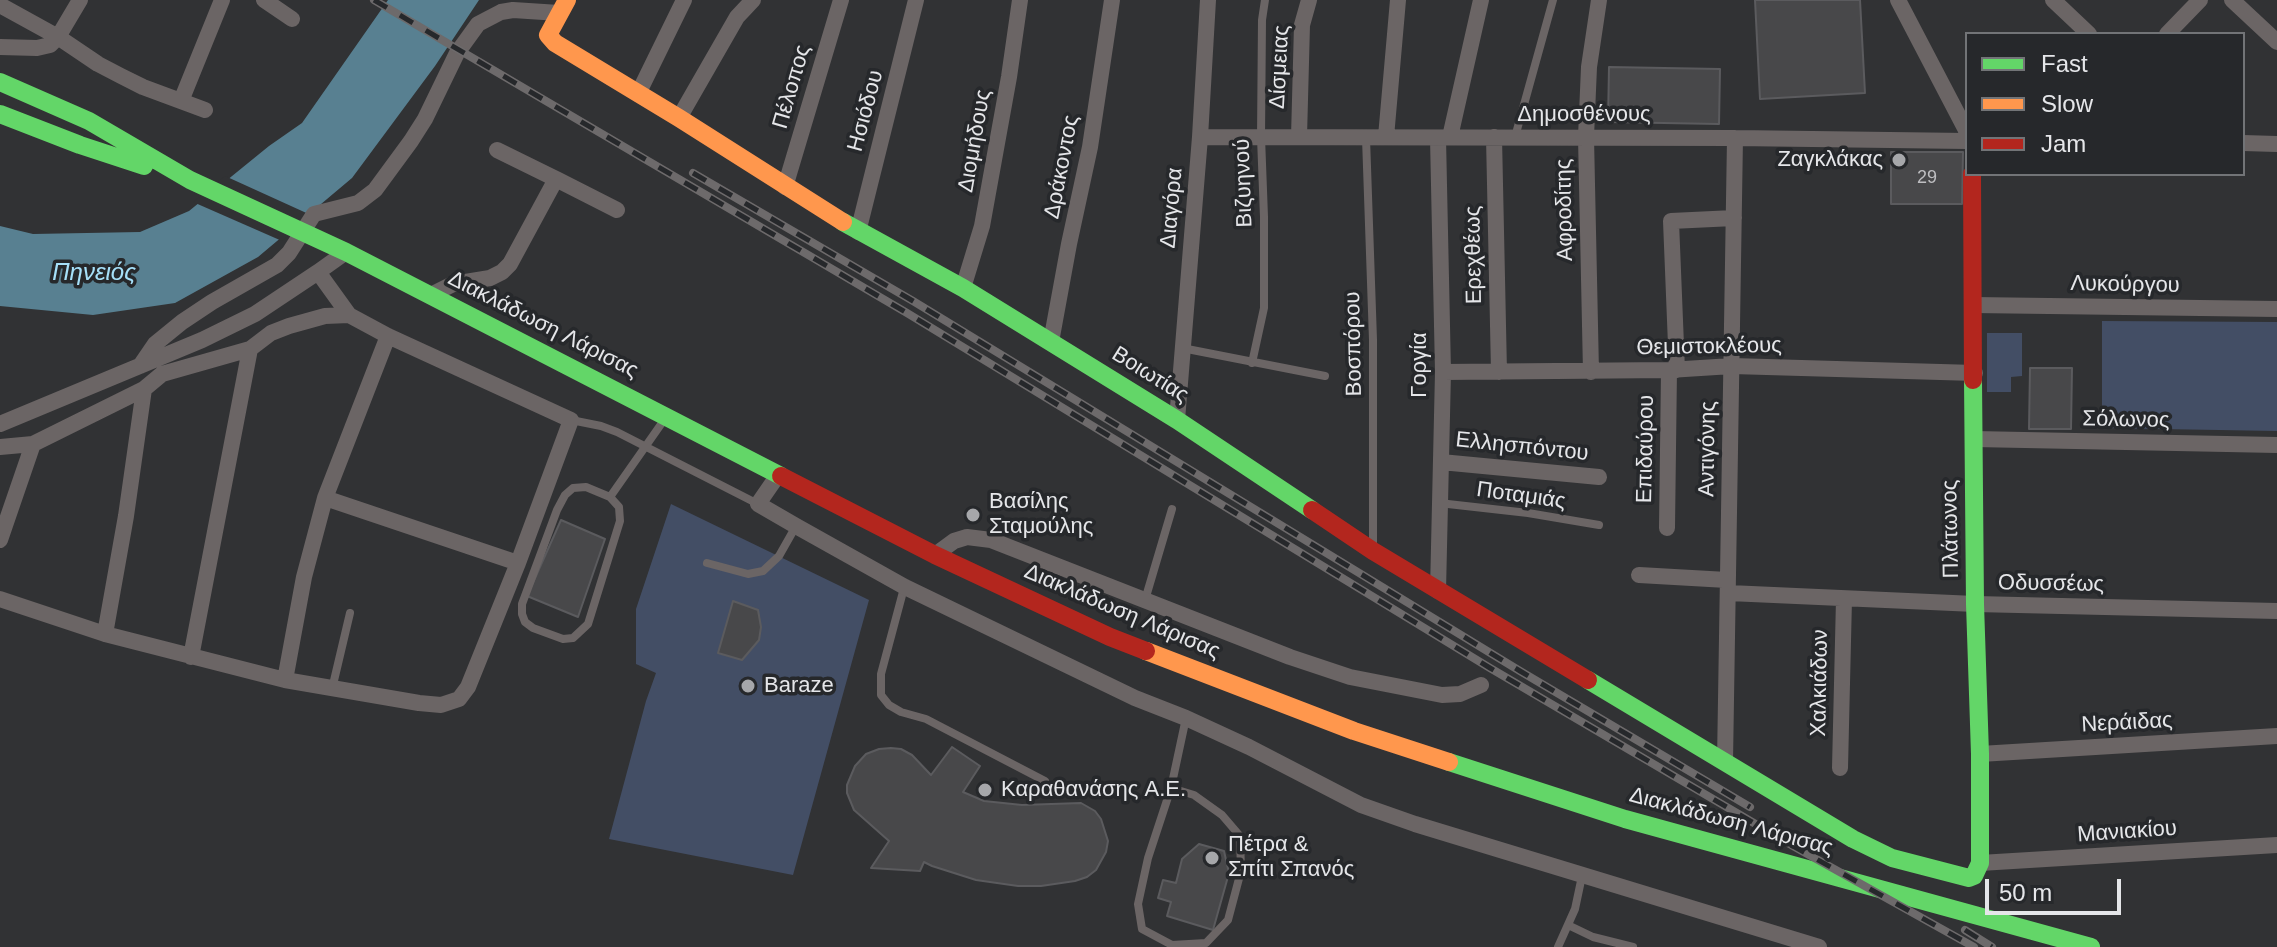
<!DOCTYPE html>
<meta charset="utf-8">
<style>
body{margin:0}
#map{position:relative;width:2277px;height:947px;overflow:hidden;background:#313234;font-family:Helvetica,sans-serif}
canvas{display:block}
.legend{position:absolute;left:1965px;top:32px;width:280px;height:144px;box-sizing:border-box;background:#26282b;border:2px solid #727477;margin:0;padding:10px 14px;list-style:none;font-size:24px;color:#e5e6e9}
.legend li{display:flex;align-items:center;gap:16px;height:40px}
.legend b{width:40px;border:2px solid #727477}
.scale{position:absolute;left:1985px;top:879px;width:136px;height:36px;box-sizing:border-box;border:4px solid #e5e6e9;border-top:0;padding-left:10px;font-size:24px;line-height:28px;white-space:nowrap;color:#e5e6e9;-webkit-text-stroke:6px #26282b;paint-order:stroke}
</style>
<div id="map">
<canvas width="2277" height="947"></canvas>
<ul class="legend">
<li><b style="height:10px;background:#63d668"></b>Fast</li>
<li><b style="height:10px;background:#ff974d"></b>Slow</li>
<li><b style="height:10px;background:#b3261e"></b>Jam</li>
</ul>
<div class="scale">50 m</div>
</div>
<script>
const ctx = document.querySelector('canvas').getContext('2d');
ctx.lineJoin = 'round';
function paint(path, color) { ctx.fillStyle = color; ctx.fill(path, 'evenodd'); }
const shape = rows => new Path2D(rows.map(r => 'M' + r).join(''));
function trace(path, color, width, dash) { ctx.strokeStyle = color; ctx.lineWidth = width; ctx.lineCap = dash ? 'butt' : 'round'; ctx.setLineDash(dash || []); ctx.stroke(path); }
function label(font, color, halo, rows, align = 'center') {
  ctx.font = font + ' Helvetica,sans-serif'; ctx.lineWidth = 7; ctx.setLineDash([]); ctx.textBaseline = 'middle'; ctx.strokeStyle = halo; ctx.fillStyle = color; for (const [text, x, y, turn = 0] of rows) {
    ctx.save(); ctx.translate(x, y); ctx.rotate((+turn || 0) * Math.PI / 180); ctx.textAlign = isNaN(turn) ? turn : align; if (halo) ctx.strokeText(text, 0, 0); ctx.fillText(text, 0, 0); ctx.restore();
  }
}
paint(shape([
 [2102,321,2277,322,2277,431,2102,428],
 [1987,333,2022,333,2022,376,2011,377,2011,392,1987,392],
 [671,504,869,600,793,875,609,839,646,701,656,673,636,664,636,609]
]), '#434e65');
paint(shape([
 [388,0,479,0,435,66,352,178,258,257,175,303,93,315,0,306,0,226,33,234,140,232,189,211,269,146,302,123]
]), '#588091');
paint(shape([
 [225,176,313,216,282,241,193,202]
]), '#313234');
const building = shape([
 [1755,0,1860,0,1865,93,1760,99,1755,0],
 [1609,67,1720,69,1719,124,1608,122,1609,67],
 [1891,152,1963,152,1962,204,1891,204,1891,152],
 [2030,368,2072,368,2071,429,2029,429,2030,368],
 [561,520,605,539,578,617,527,596,561,520],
 [733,601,758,610,761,627,759,640,742,660,718,653,733,601],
 [952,747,980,766,963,792,984,801,1022,805,1081,803,1095,811,1101,819,1108,841,1106,852,1096,870,1087,877,1075,881,1041,886,1018,886,976,880,932,866,924,862,920,871,871,868,889,841,854,810,847,793,847,785,855,766,866,754,879,749,891,748,901,749,912,755,931,775,952,747],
 [1199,844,1224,851,1229,873,1213,930,1167,916,1171,902,1158,898,1163,880,1176,883,1182,859,1199,844]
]);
paint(building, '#48484a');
trace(building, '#5b5b5e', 2);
trace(shape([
 [1515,137,1553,0],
 [1366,138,1373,340,1373,544],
 [1182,348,1325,376],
 [1252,363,1264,308,1264,217,1261,137,1262,20,1265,0],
 [571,420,601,426,617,432,758,504],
 [610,497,619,507,620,521,588,624,573,638,563,639,533,628,525,622,522,614,522,604,557,510,565,495,573,488,586,487,610,497,664,420],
 [1439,503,1528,513,1599,525],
 [707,563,748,574,763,571,779,556,796,526],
 [904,588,881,674,881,695,889,705,901,712,926,719,1045,781],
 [1145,600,1172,509],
 [332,689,350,613],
 [1171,788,1194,795,1222,815,1240,836,1241,871,1228,920,1206,943,1172,945,1142,929,1138,904,1148,858,1171,788,1186,718],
 [1568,925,1593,937,1633,947],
 [1558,947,1575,909,1582,876]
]), '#6b6565', 8);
trace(shape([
 [264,0,292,19],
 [1898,0,1967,132],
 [2053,0,2089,34],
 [2232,0,2277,42],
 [0,5,58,37,98,64,121,76,143,87,205,110],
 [2167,34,2200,0],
 [0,47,37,48,50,45,58,37,80,0],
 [638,94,684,0],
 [181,101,222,0],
 [679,118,737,17,753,0],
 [1200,137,1735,138,1967,141],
 [1299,137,1302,25,1309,0],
 [1386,137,1398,0],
 [1450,137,1481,0],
 [1494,137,1499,372],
 [2243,143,2277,144],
 [497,150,556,179],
 [785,187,841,0],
 [858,232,916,0],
 [963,288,982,226,1009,77,1020,0],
 [431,295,453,284,490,278,502,272,510,264,556,179,617,210],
 [1973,305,2277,309],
 [1051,342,1069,244,1090,147,1112,0],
 [140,366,155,344,182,322,212,302,277,265,289,253,314,214,358,203,375,190,411,141,425,119,457,53,478,24,501,12,513,10,559,13],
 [1677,370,1671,221,1734,218],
 [1443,372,1669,370,1732,366,1975,373],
 [1591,372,1586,137,1589,67,1599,0],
 [1177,420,1200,137,1208,0],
 [0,424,202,340,255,314,318,272],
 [1974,439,2277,445],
 [0,447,33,444,144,389,162,374,250,349,271,333,289,326,325,316,349,315],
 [1441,462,1599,477],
 [778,475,758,504,796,526,905,587,1135,698,1186,718,1249,747,1361,805,1415,824,1819,947],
 [325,498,518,563],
 [1667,528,1669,370],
 [0,540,33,444],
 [935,555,954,541,967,537,991,540,1290,657,1350,677,1442,695,1460,694,1481,685],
 [1639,575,1727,580],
 [1438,591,1443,372,1438,138],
 [1729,593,1975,604,2277,611],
 [0,599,105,634,285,680,419,703,441,705,459,699,468,687,518,563,571,420,388,336,349,315,318,272,346,252],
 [105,634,126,516,144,389],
 [191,657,250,349],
 [285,680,304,577,325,498,388,336],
 [1980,754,2277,736],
 [1725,762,1735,138],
 [1840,768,1844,599],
 [1980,863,2277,845]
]), '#6b6565', 16);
trace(shape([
 [0,82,89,121,190,180,346,252,781,476],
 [0,114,80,145,144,166],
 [843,222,963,288,1177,420,1312,510],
 [1588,680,1853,839,1892,858,1969,878,1974,876,1980,863,1980,754,1975,604,1973,380],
 [1449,762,1625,819,2091,947]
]), '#63d668', 18);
trace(shape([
 [567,0,548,35,555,43,679,118,843,222],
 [1146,651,1354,731,1449,762]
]), '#ff974d', 18);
trace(shape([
 [1972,174,1973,380],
 [781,476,935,555,1110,637,1146,651],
 [1312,510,1373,551,1588,680]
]), '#b3261e', 18);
const rail = shape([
 [374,0,907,313,1490,668,1793,846,1974,947],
 [693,173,913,301,1520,671,1750,807],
 [1965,930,1992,947]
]);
trace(rail, '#6d6a6b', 8);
trace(rail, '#26282b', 5, [15]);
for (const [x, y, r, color] of [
 [1899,160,8,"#a6a7aa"],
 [973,515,8,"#a6a7aa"],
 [748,686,8,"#a6a7aa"],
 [985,790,8,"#a6a7aa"],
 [1212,858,8,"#a6a7aa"]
]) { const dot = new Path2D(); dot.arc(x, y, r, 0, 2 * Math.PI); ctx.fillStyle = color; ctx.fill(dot); trace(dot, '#26282b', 3); }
label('18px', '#bebec1', null, [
 ["29",1927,178]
]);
label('22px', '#e5e6e9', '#26282b', [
 ["Δίσμειας",1280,67,-87],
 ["Πέλοπος",792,87,-74],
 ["Ησιόδου",866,111,-75],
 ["Δημοσθένους",1584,115],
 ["Διομήδους",975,141,-80],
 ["Δράκοντος",1062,167,-79],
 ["Βιζυηνού",1244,183,-92],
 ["Διαγόρα",1172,208,-85],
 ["Αφροδίτης",1565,210,-91],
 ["Ερεχθέως",1474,255,-91],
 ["Λυκούργου",2125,285,1],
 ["Διακλάδωση Λάρισας",543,325,27],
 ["Βοσπόρου",1354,344,-91],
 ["Θεμιστοκλέους",1709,347,-1],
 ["Γοργία",1420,365,-90],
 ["Βοιωτίας",1150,375,32],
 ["Σόλωνος",2126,420,1],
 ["Ελλησπόντου",1522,447,6],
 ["Επιδαύρου",1646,449,-89],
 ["Αντιγόνης",1708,449,-89],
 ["Ποταμιάς",1521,496,8],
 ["Πλάτωνος",1951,529,-91],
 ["Οδυσσέως",2051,584,1],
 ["Διακλάδωση Λάρισας",1122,612,23],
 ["Χαλκιάδων",1820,683,-89],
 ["Νεράιδας",2127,723,-3],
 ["Διακλάδωση Λάρισας",1731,822,15],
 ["Μανιακίου",2127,832,-4]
]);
label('22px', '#e5e6e9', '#26282b', [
 ["Ζαγκλάκας",1883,160,"right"],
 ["Βασίλης",989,502],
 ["Σταμούλης",989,527],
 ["Baraze",764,686],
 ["Καραθανάσης Α.Ε.",1001,790],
 ["Πέτρα &",1228,845],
 ["Σπίτι Σπανός",1228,870]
], 'left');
label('italic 24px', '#a6e0f9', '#26282b', [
 ["Πηνειός",94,273]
]);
</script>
